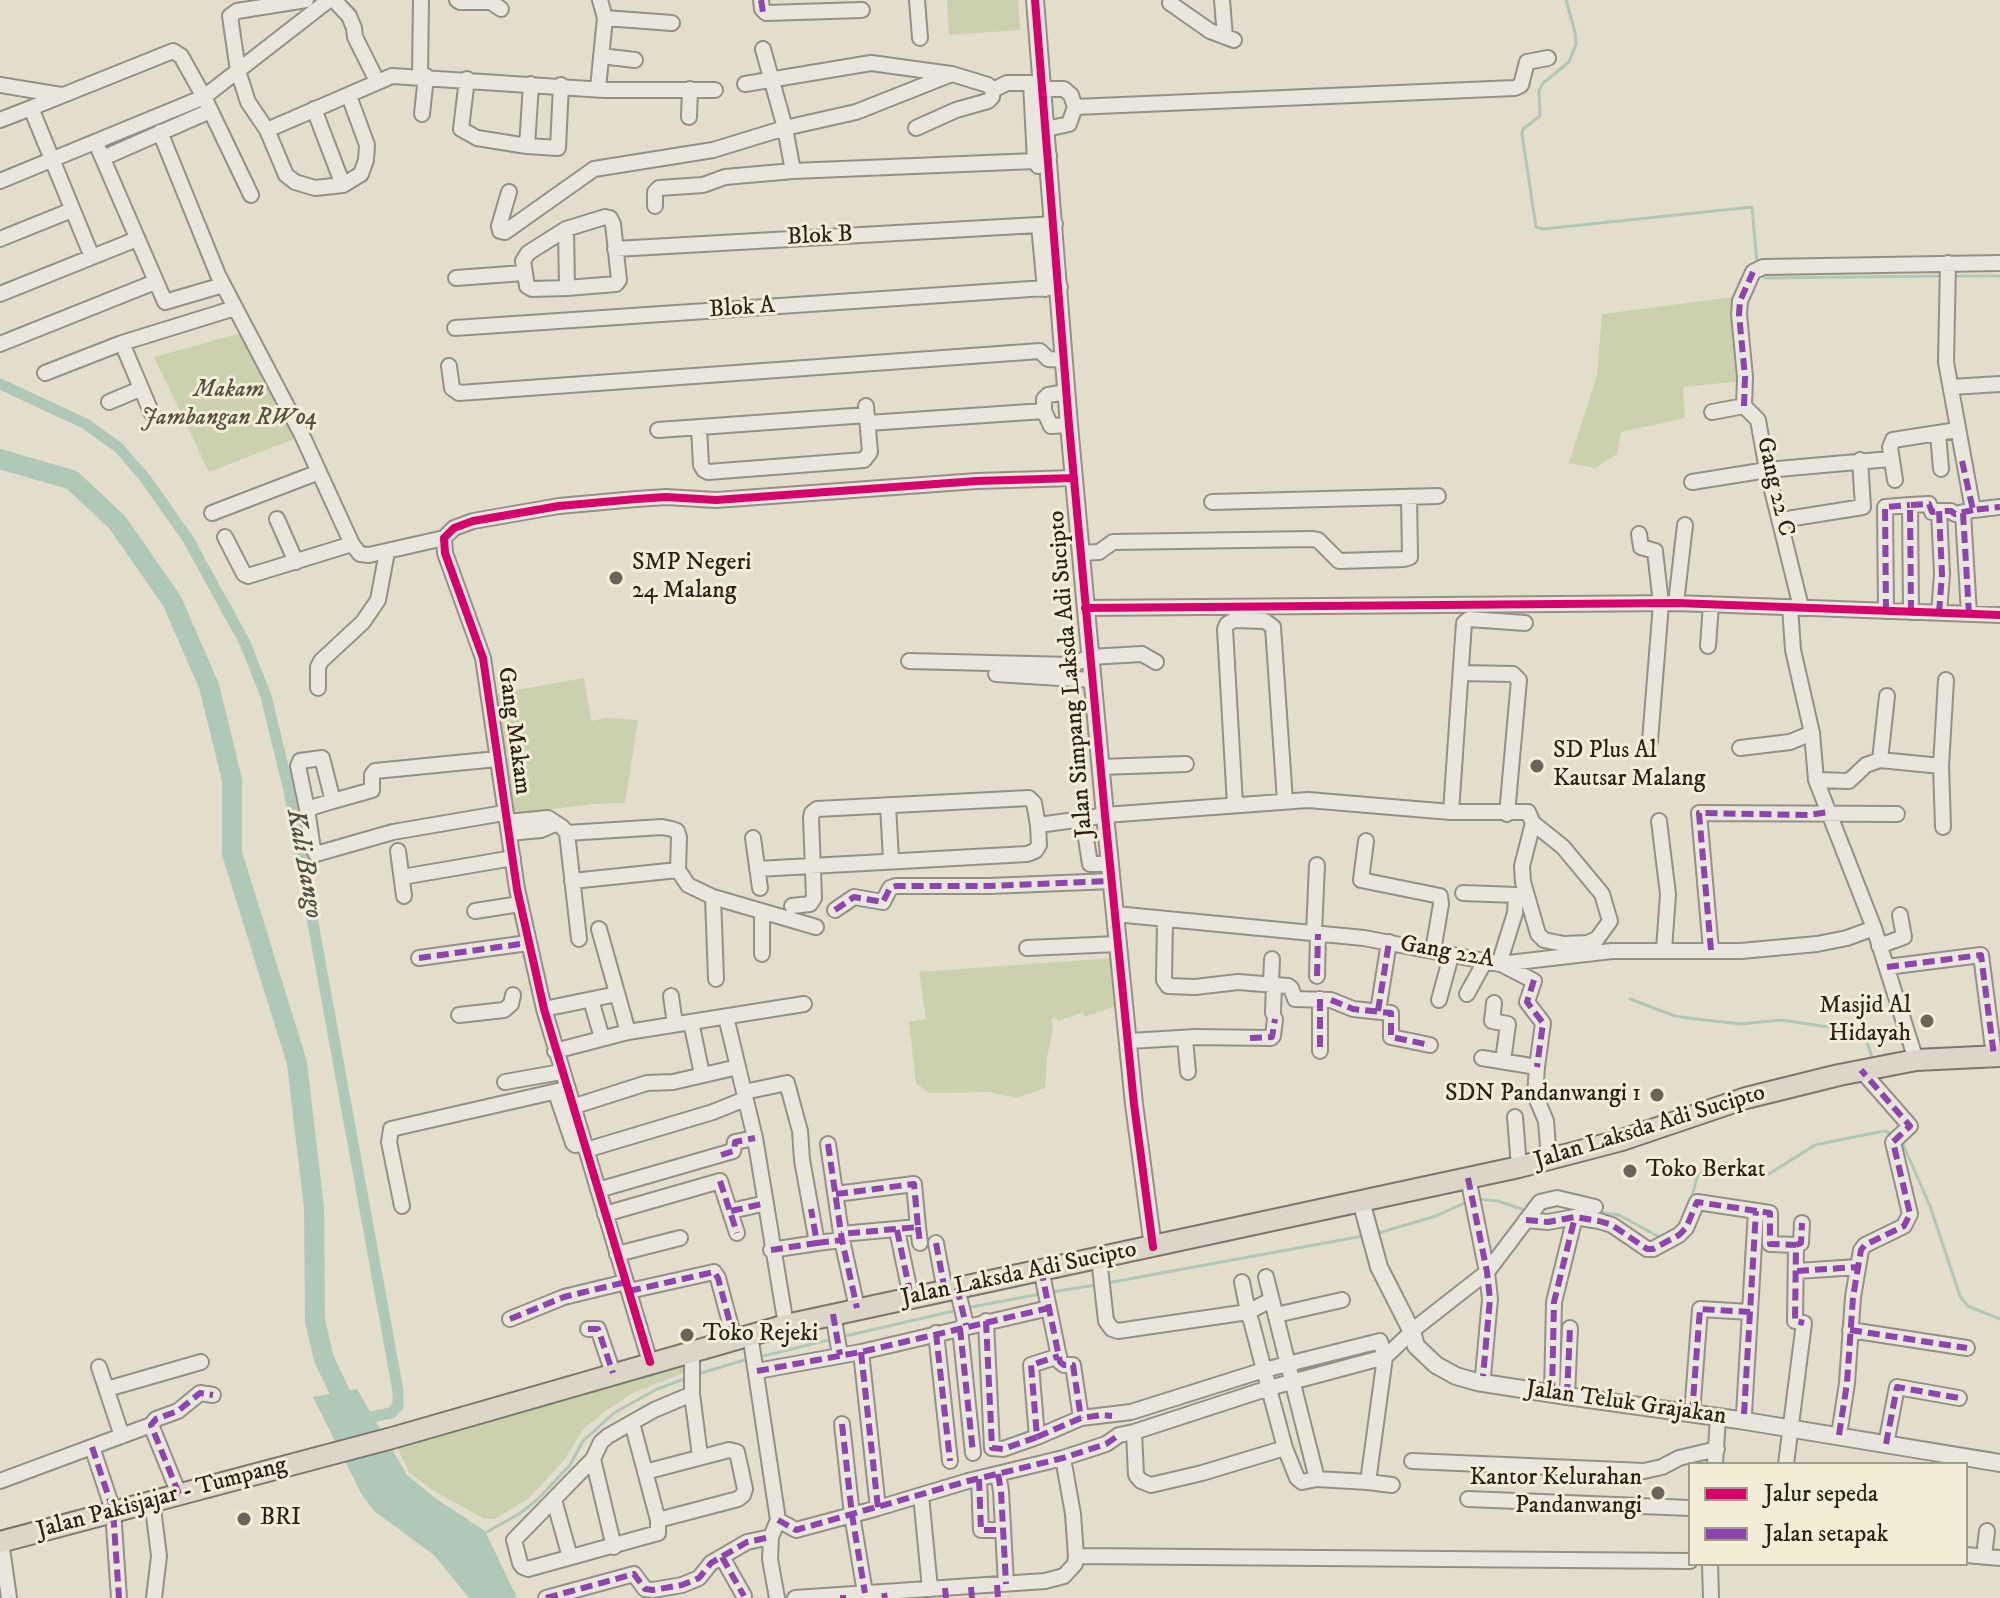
<!DOCTYPE html>
<style>
body{margin:0}
#map{position:relative;width:2000px;height:1598px;overflow:hidden;background:#e3decc;font-family:"IM FELL DW Pica",serif}
canvas{display:block}
.legend{position:absolute;left:1688px;top:1462px;width:280px;height:104px;box-sizing:border-box;background:#f3edd7;border:2px solid #a39b8b;margin:0;padding:10px 14px;list-style:none;font-size:24px;color:#2a2019}
.legend li{display:flex;align-items:center;gap:16px;height:40px}
.legend b{width:40px;border:2px solid #a39b8b}
</style>
<div id="map">
<canvas width="2000" height="1598"></canvas>
<ul class="legend">
<li><b style="height:10px;background:#d6006c"></b>Jalur sepeda</li>
<li><b style="height:10px;background:#8e44ad"></b>Jalan setapak</li>
</ul>
</div>
<script>
const ctx = document.querySelector('canvas').getContext('2d');
ctx.lineJoin = 'round';
function paint(path, color) { ctx.fillStyle = color; ctx.fill(path, 'evenodd'); }
const shape = rows => new Path2D(rows.map(r => 'M' + r).join(''));
function trace(path, color, width, dash) { ctx.strokeStyle = color; ctx.lineWidth = width; ctx.lineCap = dash ? 'butt' : 'round'; ctx.setLineDash(dash || []); ctx.stroke(path); }
function label(font, color, halo, rows, align = 'center') {
  ctx.font = font + ' "IM FELL DW Pica",serif'; ctx.lineWidth = 6; ctx.setLineDash([]); ctx.textBaseline = 'middle'; ctx.strokeStyle = halo; ctx.fillStyle = color; for (const [text, x, y, turn = 0] of rows) {
    ctx.save(); ctx.translate(x, y); ctx.rotate((+turn || 0) * Math.PI / 180); ctx.textAlign = isNaN(turn) ? turn : align; if (halo) ctx.strokeText(text, 0, 0); ctx.fillText(text, 0, 0); ctx.restore();
  }
}
paint(shape([
 [947,0,1018,0,1020,30,949,35],
 [1734,297,1742,381,1683,387,1685,418,1621,432,1617,454,1595,468,1569,463,1597,375,1602,314],
 [242,333,299,437,209,472,154,357],
 [584,678,591,721,607,718,638,720,625,803,593,804,511,814,494,694],
 [1114,958,1119,1005,1084,1017,1083,1012,1058,1021,1056,1017,1051,1019,1053,1028,1047,1057,1045,1088,1017,1098,990,1092,929,1093,916,1083,909,1022,926,1019,919,972],
 [689,1359,688,1371,633,1393,607,1410,583,1429,565,1459,528,1499,494,1519,485,1519,432,1490,409,1472,396,1445]
]), '#cbd0ad');
paint(shape([
 [357,1389,407,1475,435,1498,485,1531,517,1598,469,1598,434,1555,374,1511,362,1495,313,1397]
]), '#b0c8b7');
trace(shape([
 [1566,0,1575,32,1576,44,1569,62,1543,83,1539,91,1540,116,1523,129,1522,134,1536,227,1543,229,1752,207,1757,263],
 [1761,274,1765,278,1944,276],
 [1952,276,2000,276],
 [1630,999,1675,1016,1696,1019,1741,1024,1781,1020,1856,1031,1866,1038,1872,1058],
 [1902,1142,1930,1206,1960,1296,1968,1306,2000,1319],
 [1476,1199,1498,1201,1527,1211],
 [1691,1201,1697,1177,1709,1166,1724,1163,1739,1165,1755,1175,1769,1174,1815,1145,1884,1131,1894,1134],
 [1597,1212,1619,1215,1659,1237,1663,1236],
 [1375,1234,1436,1216,1469,1201],
 [1107,1283,1363,1236],
 [1052,1292,1096,1285],
 [966,1308,1040,1294],
 [841,1337,958,1310],
 [759,1357,833,1339],
 [698,1374,748,1359],
 [485,1533,519,1514,537,1500,570,1465,583,1441,614,1413,657,1389,687,1378]
]), '#b0c8b7', 3);
trace(shape([
 [0,384,86,424,119,448,145,478,188,539,245,643,266,696,289,791,398,1391,398,1406,391,1413,362,1419]
]), '#b0c8b7', 11);
trace(shape([
 [0,459,72,480,117,522,172,601,209,686,232,780,232,853,297,1063,314,1208,315,1321,324,1359,351,1416]
]), '#b0c8b7', 20);
const minor = shape([
 [306,0,237,11,230,16,238,71,248,102,267,130,286,175,295,182,315,188,343,185,361,174,366,160,367,145,349,96],
 [334,0,349,16,354,28,355,37,377,81],
 [457,0,460,2,491,2,501,9],
 [761,0,762,9,766,13,862,10],
 [917,0,920,38],
 [1222,0,1225,37],
 [1170,3,1210,31,1234,40],
 [605,18,672,23],
 [763,49,785,128,793,171],
 [601,56,635,60],
 [420,76,421,0],
 [467,79,461,129,477,138,527,146,531,84],
 [745,84,871,63,951,74],
 [0,85,61,95],
 [598,88,605,18,600,0],
 [1043,89,1064,89,1071,95,1075,107,1069,124,1046,129],
 [993,90,1007,83,1031,83,1035,161,1038,166],
 [1075,107,1515,88,1521,85,1527,62,1548,58],
 [31,108,173,51,181,56,204,97,251,195],
 [314,109,343,185],
 [422,114,426,76],
 [689,117,690,89],
 [0,120,31,108,92,257],
 [267,130,392,76,604,90,715,90],
 [160,132,218,275,302,435,352,544],
 [96,143,165,302,223,285],
 [527,146,558,148,561,85],
 [103,158,210,111],
 [0,181,204,97,329,0],
 [509,192,499,226,500,231,505,232,594,169,713,150,785,128,856,112,952,74,988,85,993,90,992,97,988,101,956,110,916,128],
 [655,206,655,192,659,188,703,185,725,177,793,171,1035,161,1039,157,1049,156],
 [605,217,610,218,613,224,619,280,616,284,567,288,532,289,527,286,523,261,528,253,566,229,605,217],
 [1039,225,1045,289],
 [566,229,567,288],
 [0,239,72,210],
 [615,249,1055,224],
 [1948,263,1946,362,1973,510,2000,507],
 [456,278,523,273],
 [0,294,137,239],
 [455,328,1060,287],
 [122,343,152,414],
 [0,344,155,282],
 [449,366,452,388,459,393,1040,351,1048,359,1064,360],
 [45,373,122,343,235,308],
 [1951,387,2000,384],
 [109,402,140,389],
 [1744,406,1745,377,1739,314,1740,301,1753,272,1763,267,2000,263],
 [1044,411,1044,399,1048,395,1067,392],
 [1712,412,1744,406,1758,420,1767,470,1801,607],
 [868,423,1044,411,1051,426,1069,425],
 [699,428,701,465,704,470,708,472,864,460,870,452,866,406],
 [658,430,867,415],
 [1938,433,1941,469],
 [1895,480,1890,447,1893,440,1957,430],
 [1692,482,1767,470,1890,459],
 [1212,502,1438,496],
 [212,513,319,472],
 [1963,513,1969,614],
 [277,519,296,562],
 [1781,520,1863,507,1860,460],
 [1639,534,1641,547,1655,551,1661,604,1650,741],
 [225,537,244,574,248,576,352,544,360,554,369,555,444,538],
 [1082,553,1099,552,1113,542,1311,539,1318,540,1339,561,1404,559,1410,557,1409,497],
 [1676,603,1685,525],
 [1790,607,1793,650,1812,733,1816,780,1874,928,1916,1060],
 [1085,608,1676,603,2000,615],
 [1886,611,1885,507,1910,505],
 [1911,612,1910,505,1929,504,1932,512,1939,511],
 [1939,613,1942,574,1939,511,1951,511,1955,514,1973,510],
 [1708,646,1711,604],
 [909,661,1071,665,1090,657,1142,654,1156,662],
 [1461,673,1513,674,1519,680,1507,814],
 [996,674,1092,680],
 [318,688,318,667,321,661,363,622,378,600,387,552],
 [1740,748,1790,742,1812,733],
 [1880,760,1887,696],
 [1100,767,1186,764],
 [1816,780,1849,781,1866,765,1880,760,1941,766],
 [333,801,307,809,313,849,316,854,393,832,504,813],
 [888,805,891,860],
 [1235,805,1225,629,1227,624,1234,620,1265,621,1273,627,1285,801],
 [307,809,298,766,300,761,322,758,333,801,372,790,372,775,375,771,497,759],
 [1451,812,1464,623,1469,619,1525,623],
 [1083,819,1105,815,1308,800,1451,812,1528,812,1533,823,1563,847,1602,894,1610,921,1597,939,1587,943,1564,944,1544,940,1538,934,1523,882,1522,866,1533,823],
 [1659,821,1668,894,1664,950],
 [507,822,548,818,562,827,567,833,662,827,672,829,677,831,679,837,678,870,688,885,713,897,816,927],
 [1943,827,1941,766,1946,680],
 [509,833,541,830,555,824],
 [567,833,579,939],
 [753,838,760,888],
 [1366,841,1361,880,1440,896,1441,904,1433,951],
 [398,851,404,896],
 [757,869,1027,854,1035,851,1039,845,1038,825],
 [402,877,513,858],
 [572,881,678,870],
 [1463,893,1516,895,1515,913,1499,964],
 [713,897,716,979],
 [792,906,810,904,814,898,811,817,812,813,817,809,1029,798,1034,803,1038,825,1083,819,1090,864,1110,864],
 [835,910,854,897,883,902,890,888,896,886,989,886,1112,881],
 [475,911,520,904],
 [1115,914,1364,938,1500,964,1612,951,1741,951,1817,944,1847,938,1874,928],
 [1165,919,1164,980,1168,986,1195,987,1238,982,1288,986,1291,988,1295,999,1331,1000,1353,1009,1391,1013,1391,1037,1430,1045],
 [599,929,628,1032],
 [1314,933,1317,865],
 [1879,946,1904,937,1900,915],
 [1027,948,1117,944],
 [1711,950,1699,813,1897,814],
 [762,954,762,912],
 [419,958,528,943],
 [1501,964,1534,981,1527,1002,1543,1023,1537,1067],
 [1887,967,1981,955,1994,1056],
 [1317,976,1318,934],
 [1271,984,1272,959],
 [1467,994,1484,963],
 [671,996,675,1024],
 [1320,999,1320,1051],
 [591,1000,602,1038],
 [1439,1000,1451,956],
 [1494,1003,1492,1021,1508,1024,1503,1061],
 [544,1009,617,994],
 [1378,1011,1389,942],
 [1273,1013,1274,984],
 [459,1015,504,1010,511,1004,513,995],
 [726,1017,755,1138,786,1325],
 [691,1022,702,1074],
 [1185,1038,1188,1072],
 [1129,1041,1196,1037,1271,1038,1273,1036,1275,1019],
 [555,1051,628,1032,804,1004],
 [1482,1058,1537,1067,1535,1095,1546,1121,1549,1160],
 [505,1082,561,1072],
 [744,1092,787,1083,800,1131,802,1160,817,1243,771,1250],
 [556,1093,573,1143,575,1145,584,1142],
 [572,1107,647,1083,673,1082,738,1067],
 [1515,1117,1519,1167],
 [828,1144,842,1240],
 [586,1150,713,1112,745,1099],
 [1468,1178,1487,1272,1490,1299,1483,1376],
 [598,1190,733,1151,735,1142,755,1138],
 [836,1194,914,1184,918,1227,841,1234],
 [402,1206,389,1142,391,1129,566,1089],
 [731,1211,766,1203],
 [605,1214,720,1181,737,1233],
 [1526,1220,1548,1222,1575,1217,1599,1221,1612,1225,1647,1249,1653,1249,1679,1235,1686,1228,1697,1202,1770,1213,1770,1244,1796,1245,1795,1321,1804,1323,1786,1464],
 [918,1227,920,1243],
 [897,1230,911,1297],
 [817,1243,842,1240,857,1308],
 [936,1243,945,1291],
 [1796,1245,1801,1243,1802,1223],
 [617,1254,680,1238],
 [1099,1258,1106,1321,1112,1329,1118,1331,1248,1312,1271,1300],
 [1041,1269,1060,1362,1064,1365,1073,1365,1081,1418],
 [1797,1271,1858,1267],
 [1266,1277,1317,1479],
 [957,1288,966,1325],
 [629,1291,714,1272,718,1278,734,1338],
 [833,1314,840,1355],
 [1276,1315,1342,1300],
 [510,1319,564,1297,626,1282],
 [986,1321,992,1448,1003,1449,1037,1437,1031,1365,1059,1356],
 [960,1328,973,1453],
 [588,1329,598,1329,613,1373],
 [1850,1330,1967,1348],
 [936,1333,950,1461],
 [750,1334,778,1520,771,1537,770,1559,777,1598],
 [692,1350,692,1394,700,1456],
 [861,1352,878,1508],
 [650,1362,544,1009,517,889,483,658,445,553,444,538,454,528,473,521,559,506,636,499,666,497,716,500,977,481,1074,478],
 [99,1367,122,1436],
 [757,1371,861,1352,1049,1308],
 [107,1389,201,1362],
 [1552,1394,1554,1302,1575,1217],
 [1567,1396,1570,1328],
 [1692,1414,1700,1309,1750,1312,1756,1211],
 [1744,1414,1750,1312],
 [632,1423,658,1520,658,1533,528,1569,523,1567,520,1563,514,1540,593,1459,601,1442,608,1436,654,1410,692,1394],
 [842,1424,852,1515,865,1593],
 [1134,1432,1136,1475,1141,1481,1151,1485,1202,1473,1285,1448],
 [1839,1435,1847,1383,1853,1297,1861,1250,1865,1245,1904,1226,1910,1214,1893,1142,1910,1126,1861,1070],
 [1037,1437,1081,1418,1131,1412,1264,1370,1380,1341,1385,1357,1368,1482,1317,1479,1302,1482,1297,1478,1285,1448,1264,1370,1252,1324,1248,1312,1242,1282],
 [1886,1444,1897,1387,1959,1398],
 [92,1447,113,1510,119,1598],
 [593,1459,614,1547],
 [1412,1461,1644,1471,1662,1467,1679,1458,1717,1449],
 [1715,1464,1718,1417],
 [645,1472,729,1450,737,1452,745,1489,743,1495,738,1499,658,1520],
 [998,1474,1001,1491,1006,1584],
 [979,1479,981,1530,1002,1530],
 [0,1481,151,1425],
 [1368,1482,1392,1485],
 [179,1494,151,1425,156,1419,178,1411,200,1393,213,1395],
 [921,1495,930,1589],
 [1468,1499,1690,1508],
 [152,1500,159,1556,154,1598],
 [554,1500,570,1557],
 [778,1520,796,1530,878,1508,968,1481,1063,1458,1106,1444,1119,1435,1134,1432,1269,1388,1385,1357,1418,1326,1487,1272,1540,1202,1557,1198,1595,1207],
 [1,1541,9,1598],
 [1966,1555,2000,1558],
 [1076,1556,1690,1561],
 [1984,1556,1987,1531],
 [722,1557,744,1596],
 [1710,1564,1711,1598],
 [546,1598,634,1574,645,1589,653,1590,682,1585,699,1578,711,1563,747,1542,771,1537],
 [795,1598,1045,1581,1064,1576,1075,1564,1076,1556,1073,1514,1063,1458]
]);
const tertiary = shape([
 [1035,0,1069,425,1105,815,1134,1104,1153,1247],
 [1361,1201,1379,1267,1412,1332,1416,1346,1436,1365,1456,1376,1477,1382,1567,1396,1739,1420,2000,1463]
]);
const primary = shape([
 [0,1542,392,1438,786,1325,1519,1167,1622,1140,1746,1098,1839,1075,1916,1060,2000,1056]
]);
trace(minor, '#949085', 18);
trace(tertiary, '#949085', 20);
trace(primary, '#7a766d', 24);
trace(minor, '#e9e6dd', 14);
trace(tertiary, '#e9e6dd', 16);
trace(primary, '#dcd6c9', 20);
trace(shape([
 [761,0,763,12],
 [1744,406,1745,377,1739,314,1740,301,1753,272],
 [1962,461,1973,510,2000,507],
 [1963,513,1969,614],
 [1886,611,1885,507,1910,505],
 [1911,612,1910,505,1929,504,1932,512,1939,511],
 [1939,613,1942,574,1939,511,1951,511,1955,514,1973,510],
 [835,910,854,897,883,902,890,888,896,886,989,886,1112,881],
 [1711,950,1699,813,1808,815,1828,812],
 [419,958,528,943],
 [1887,967,1981,955,1994,1056],
 [1317,976,1318,934],
 [1534,980,1527,1002,1543,1023,1537,1067],
 [1320,999,1320,1051],
 [1331,1000,1353,1009,1391,1013,1391,1037,1430,1045],
 [1378,1011,1389,942],
 [1250,1038,1272,1037,1275,1019],
 [828,1144,842,1240],
 [721,1155,734,1151,735,1142,755,1138],
 [1468,1178,1487,1272,1490,1299,1483,1376],
 [720,1181,737,1233],
 [836,1194,914,1184,918,1227,841,1234],
 [731,1211,766,1203],
 [1526,1220,1548,1222,1575,1217,1599,1221,1612,1225,1647,1249,1653,1249,1679,1235,1686,1228,1697,1202,1770,1213,1770,1244,1796,1245,1795,1321,1804,1323],
 [918,1227,920,1243],
 [897,1230,911,1297],
 [817,1243,842,1240,857,1308],
 [936,1243,945,1291],
 [1796,1245,1801,1243,1802,1223],
 [771,1250,817,1243,811,1209],
 [1041,1269,1060,1362,1064,1365,1073,1365,1081,1418],
 [1797,1271,1858,1267],
 [957,1288,966,1325],
 [629,1291,714,1272,718,1278,734,1338],
 [833,1314,840,1355],
 [510,1319,564,1297,626,1282],
 [986,1321,992,1448,1003,1449,1037,1437,1031,1365,1059,1356],
 [960,1328,973,1453],
 [588,1329,598,1329,613,1373],
 [1850,1330,1967,1348],
 [936,1333,950,1461],
 [861,1352,878,1508],
 [757,1371,861,1352,1049,1308],
 [1552,1394,1554,1302,1575,1217],
 [1567,1396,1570,1328],
 [1692,1414,1700,1309,1750,1312,1756,1211],
 [1744,1414,1750,1312],
 [842,1424,852,1515,865,1593],
 [1839,1435,1847,1383,1853,1297,1861,1250,1865,1245,1904,1226,1910,1214,1893,1142,1910,1126,1861,1070],
 [1037,1437,1081,1418,1102,1415,1112,1416],
 [1886,1444,1897,1387,1959,1398],
 [92,1447,113,1510,119,1598],
 [998,1474,1001,1491,1006,1584],
 [979,1479,981,1530,1002,1530],
 [179,1494,151,1425,156,1419,178,1411,200,1393,213,1395],
 [778,1520,796,1530,968,1481,1063,1458,1106,1444,1119,1435],
 [722,1557,744,1596],
 [997,1585,998,1598],
 [971,1587,972,1598],
 [945,1588,946,1598],
 [884,1593,885,1598],
 [843,1595,843,1598],
 [546,1598,634,1574,645,1589,653,1590,682,1585,699,1578,711,1563,747,1542,771,1537]
]), '#8e44ad', 6, [12, 6]);
trace(shape([
 [1035,0,1069,425,1105,815,1134,1104,1153,1247],
 [1085,608,1676,603,2000,615],
 [650,1362,544,1009,517,889,483,658,445,553,444,538,454,528,473,521,559,506,636,499,666,497,716,500,977,481,1074,478]
]), '#d6006c', 8);
for (const [x, y, r, color] of [
 [616,578,8,"#6b6258"],
 [1537,766,8,"#6b6258"],
 [1927,1021,8,"#6b6258"],
 [1657,1095,8,"#6b6258"],
 [1630,1171,8,"#6b6258"],
 [687,1335,8,"#6b6258"],
 [1658,1493,8,"#6b6258"],
 [244,1519,8,"#6b6258"]
]) { const dot = new Path2D(); dot.arc(x, y, r, 0, 2 * Math.PI); ctx.fillStyle = color; ctx.fill(dot); trace(dot, '#f3edd7', 3); }
label('24px', '#2a2019', '#f3edd7', [
 ["Blok B",820,237,-3],
 ["Blok A",742,309,-4],
 ["Gang 22 C",1774,487,77],
 ["Jalan Simpang Laksda Adi Sucipto",1072,674,-95],
 ["Gang Makam",513,731,82],
 ["Gang 22A",1447,953,10],
 ["Jalan Laksda Adi Sucipto",1650,1128,-17],
 ["Jalan Laksda Adi Sucipto",1019,1275,-12],
 ["Jalan Teluk Grajakan",1626,1404,8],
 ["Jalan Pakisjajar - Tumpang",162,1499,-15]
]);
label('italic 24px', '#55513e', '#f3edd7', [
 ["Makam",229,391],
 ["Jambangan RW04",229,419]
]);
label('24px', '#2a2019', '#f3edd7', [
 ["SMP Negeri",632,564],
 ["24 Malang",632,592],
 ["SD Plus Al",1553,752],
 ["Kautsar Malang",1553,780],
 ["Masjid Al",1911,1007,"right"],
 ["Hidayah",1911,1035,"right"],
 ["SDN Pandanwangi 1",1641,1095,"right"],
 ["Toko Berkat",1646,1171],
 ["Toko Rejeki",703,1335],
 ["Kantor Kelurahan",1642,1479,"right"],
 ["Pandanwangi",1642,1507,"right"],
 ["BRI",260,1519]
], 'left');
label('italic 26px', '#4c5046', '#f3edd7', [
 ["Kali Bango",303,864,80]
]);
</script>
